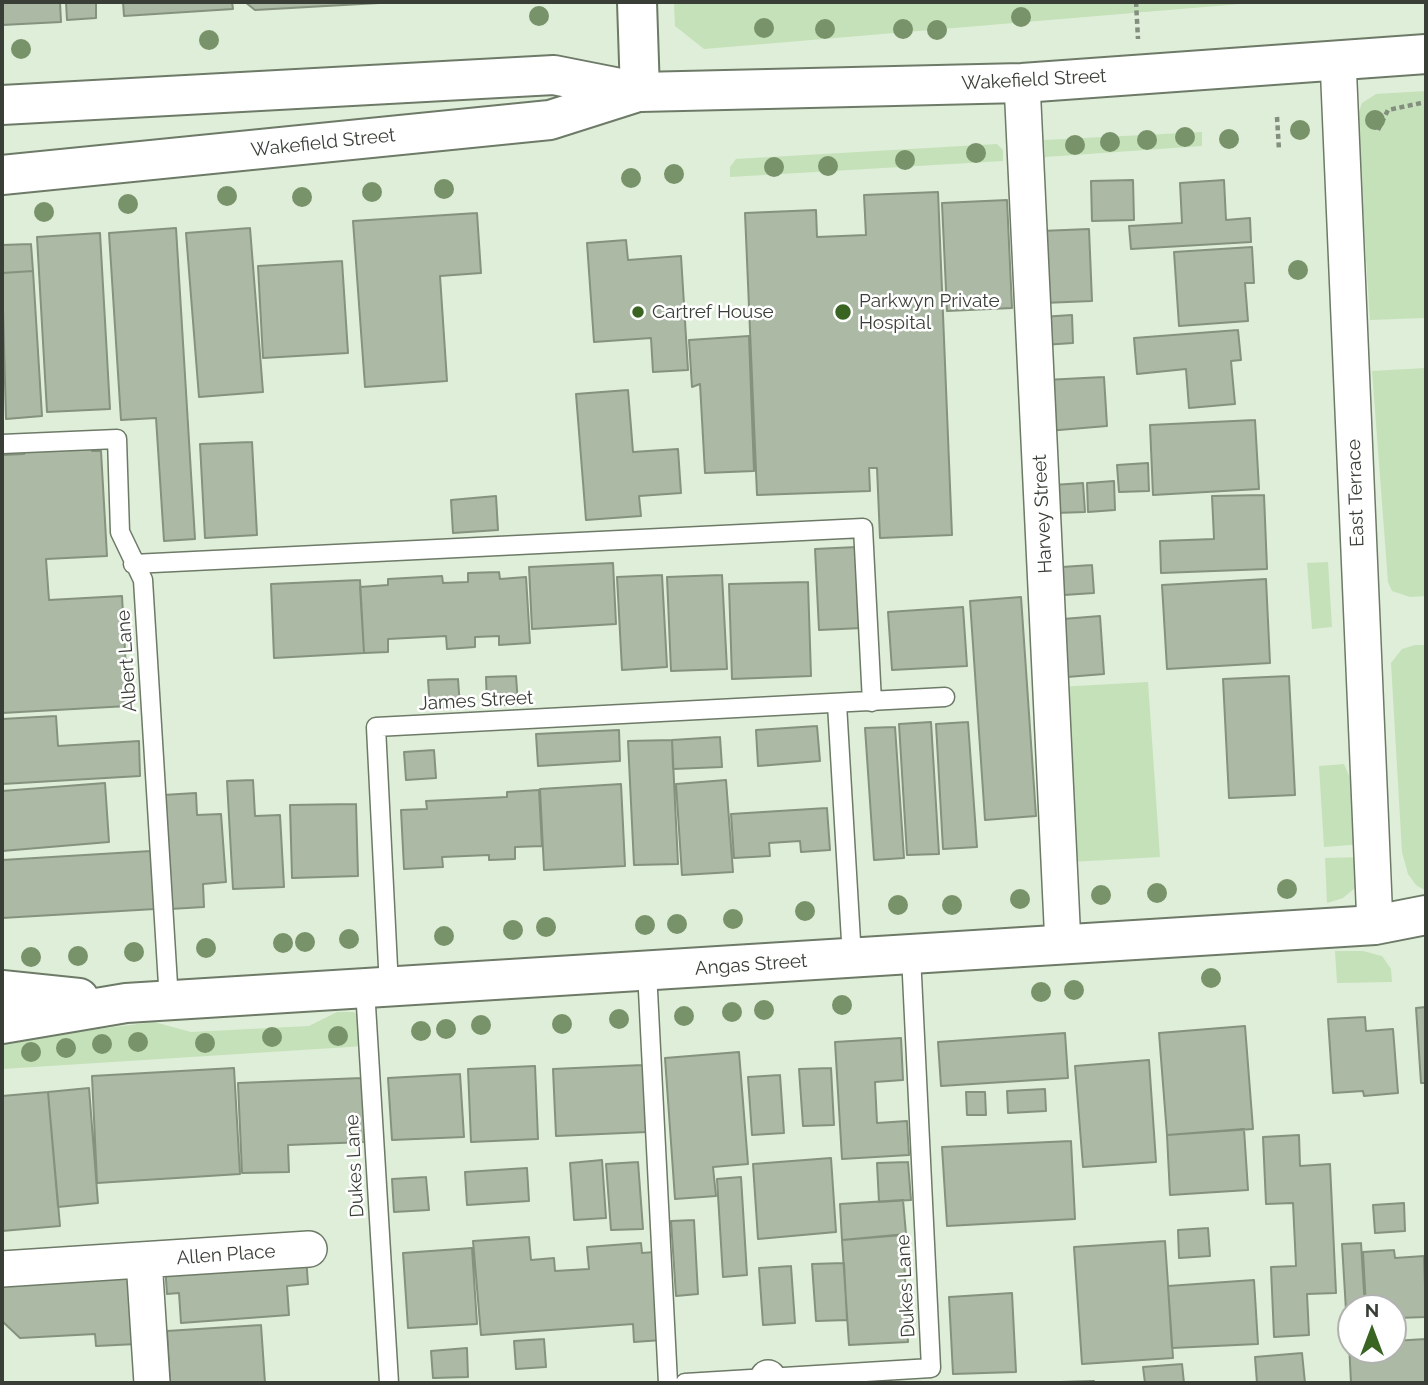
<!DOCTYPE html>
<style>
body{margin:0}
#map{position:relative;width:1428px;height:1385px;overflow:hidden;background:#dfeed8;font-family:Raleway,sans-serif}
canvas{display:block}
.frame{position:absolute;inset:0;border:4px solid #393f36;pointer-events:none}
.north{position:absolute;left:1337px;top:1294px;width:70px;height:70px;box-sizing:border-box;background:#fff;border:2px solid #b0b2af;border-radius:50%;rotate:0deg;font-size:19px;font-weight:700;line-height:28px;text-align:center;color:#393f36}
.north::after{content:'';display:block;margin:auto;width:24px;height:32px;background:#396421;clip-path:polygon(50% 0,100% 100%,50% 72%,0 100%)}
</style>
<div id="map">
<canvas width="1428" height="1385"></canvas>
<div class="frame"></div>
<div class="north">N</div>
</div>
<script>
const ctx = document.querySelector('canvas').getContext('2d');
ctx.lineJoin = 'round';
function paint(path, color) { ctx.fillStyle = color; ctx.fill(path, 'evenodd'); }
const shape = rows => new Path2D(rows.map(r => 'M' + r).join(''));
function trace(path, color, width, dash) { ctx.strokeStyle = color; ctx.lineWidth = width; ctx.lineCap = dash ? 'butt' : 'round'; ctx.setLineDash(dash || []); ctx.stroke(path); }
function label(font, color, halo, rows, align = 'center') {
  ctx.font = font + ' Raleway,sans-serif'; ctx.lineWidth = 5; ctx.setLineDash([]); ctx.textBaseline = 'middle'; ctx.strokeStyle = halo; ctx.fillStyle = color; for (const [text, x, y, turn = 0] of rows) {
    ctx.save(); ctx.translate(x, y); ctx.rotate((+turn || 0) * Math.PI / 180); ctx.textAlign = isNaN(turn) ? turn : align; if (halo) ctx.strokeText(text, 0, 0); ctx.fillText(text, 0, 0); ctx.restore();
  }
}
paint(shape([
 [674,2,1264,2,704,49,675,26],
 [1426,91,1426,596,1410,597,1392,591,1388,582,1372,371,1425,368,1424,318,1370,320,1357,118,1362,103,1376,94],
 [1202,132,1202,146,1045,157,1044,140],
 [997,144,1003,150,1003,161,730,177,730,167,736,159],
 [1328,562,1332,627,1312,629,1307,563],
 [1415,645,1426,645,1426,891,1416,885,1408,874,1402,852,1391,663,1402,649],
 [1148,682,1160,857,1070,862,1058,687],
 [1344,764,1359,799,1363,844,1324,847,1319,766],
 [1364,857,1359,882,1355,888,1343,898,1327,903,1325,858],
 [1335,951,1363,951,1382,956,1391,969,1392,982,1337,983],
 [337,1012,354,1012,363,1018,365,1046,2,1069,2,1041,154,1022,191,1032,309,1026]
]), '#c5e1b9');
const building = shape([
 [2,2,60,2,61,22,2,25,2,2],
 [66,2,96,2,96,18,67,20,66,2],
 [123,2,232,2,233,9,124,16,123,2],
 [245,2,397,2,255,10,245,2],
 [1133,180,1134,220,1092,221,1091,181,1133,180],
 [1224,180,1226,220,1250,218,1251,242,1131,249,1129,226,1182,223,1180,183,1224,180],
 [938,192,952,535,880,538,877,468,869,468,870,491,757,495,745,213,816,210,817,237,866,235,864,195,938,192],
 [1007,200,1012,308,947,311,942,203,1007,200],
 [477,213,481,273,440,276,447,381,365,387,353,221,477,213],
 [176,228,195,539,164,541,156,418,121,420,109,233,176,228],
 [250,228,263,392,199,397,186,233,250,228],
 [1089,229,1092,301,1043,303,1041,231,1089,229],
 [100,233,110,409,47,412,37,237,100,233],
 [626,240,628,260,681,256,688,370,653,372,651,338,594,342,587,243,626,240],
 [31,244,33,271,2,273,2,245,31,244],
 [1252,247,1254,283,1245,283,1248,321,1179,326,1174,252,1252,247],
 [342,261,348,353,263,358,258,266,342,261],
 [33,271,42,416,6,419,2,273,33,271],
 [1072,315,1073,343,1043,345,1041,317,1072,315],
 [1238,330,1241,360,1231,361,1235,404,1189,408,1186,369,1137,374,1134,338,1238,330],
 [749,336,754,471,705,473,700,384,692,387,689,340,749,336],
 [1104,377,1107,426,1047,431,1045,380,1104,377],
 [628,390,633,452,678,449,681,493,639,496,641,516,586,520,576,394,628,390],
 [1255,420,1259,489,1153,495,1150,425,1255,420],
 [252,442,257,535,205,538,200,444,252,442],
 [92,445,92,451,101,451,107,556,46,559,49,600,122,596,128,706,2,713,2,449,3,455,24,454,24,449,92,445],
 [1148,463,1149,491,1119,492,1117,465,1148,463],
 [1114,481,1115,510,1088,512,1087,483,1114,481],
 [1083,483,1085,512,1055,513,1053,485,1083,483],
 [1264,495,1267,569,1161,573,1160,541,1214,539,1212,496,1264,495],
 [496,496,498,530,453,533,451,500,496,496],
 [857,547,862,628,819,630,815,549,857,547],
 [613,563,616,624,532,629,529,567,613,563],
 [1092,565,1094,593,1064,595,1062,567,1092,565],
 [499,572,500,579,526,577,530,643,499,645,499,636,475,637,475,647,447,649,446,636,388,639,388,652,364,653,360,587,388,585,388,579,442,576,443,583,468,582,468,573,499,572],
 [662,575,667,667,622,670,617,577,662,575],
 [722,575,727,669,671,671,667,577,722,575],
 [1266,579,1270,663,1167,669,1162,585,1266,579],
 [360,580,364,653,274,658,271,584,360,580],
 [808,582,811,676,732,679,729,584,808,582],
 [1021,597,1036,816,985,820,970,601,1021,597],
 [963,607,967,666,892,670,888,612,963,607],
 [1100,616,1104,674,1067,677,1063,619,1100,616],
 [516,676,518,704,487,706,486,677,516,676],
 [1289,676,1295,795,1229,798,1223,679,1289,676],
 [458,679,460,707,430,709,428,680,458,679],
 [56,716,58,746,139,741,140,776,2,784,2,719,56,716],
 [931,722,939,854,907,855,899,724,931,722],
 [968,722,977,847,943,849,936,724,968,722],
 [817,726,820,761,758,766,756,730,817,726],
 [895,727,904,858,874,860,865,728,895,727],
 [619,730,620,761,538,766,536,734,619,730],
 [720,737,722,767,673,769,672,740,720,737],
 [672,740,678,864,634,865,628,741,672,740],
 [434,750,436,778,406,780,404,752,434,750],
 [253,780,255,816,280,815,284,887,233,889,227,781,253,780],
 [726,780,733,872,682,875,676,784,726,780],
 [105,783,109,842,2,851,2,791,105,783],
 [621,784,625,866,544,870,540,789,621,784],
 [539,790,542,846,515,847,515,859,489,860,489,855,442,857,443,867,404,869,401,810,427,809,426,801,507,797,507,792,539,790],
 [196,793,197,815,221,814,226,882,203,884,204,907,170,909,163,795,196,793],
 [356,804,358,876,292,878,290,805,356,804],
 [827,808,830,850,801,852,800,841,769,843,770,856,734,858,731,814,827,808],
 [151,851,155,909,2,918,2,860,151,851],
 [1426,1007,1426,1083,1421,1083,1416,1008,1426,1007],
 [1365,1017,1366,1031,1393,1029,1398,1093,1364,1096,1363,1091,1333,1093,1328,1019,1365,1017],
 [1245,1026,1253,1129,1167,1135,1159,1033,1245,1026],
 [1065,1033,1068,1078,941,1086,938,1042,1065,1033],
 [901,1038,903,1080,875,1082,877,1123,907,1121,909,1155,842,1159,835,1042,901,1038],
 [739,1052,748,1164,713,1167,716,1196,675,1199,665,1058,739,1052],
 [1149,1060,1156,1162,1083,1167,1075,1066,1149,1060],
 [643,1065,647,1132,556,1136,553,1069,643,1065],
 [535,1066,538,1139,471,1142,468,1069,535,1066],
 [234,1068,240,1174,97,1183,92,1076,234,1068],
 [831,1068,834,1125,803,1126,799,1069,831,1068],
 [460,1074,464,1137,392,1140,388,1078,460,1074],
 [780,1075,784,1133,752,1135,748,1077,780,1075],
 [362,1078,365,1142,288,1145,289,1172,242,1173,238,1083,362,1078],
 [89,1088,98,1203,58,1207,48,1092,89,1088],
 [1045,1089,1046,1111,1008,1113,1007,1091,1045,1089],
 [48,1092,60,1226,2,1231,2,1096,48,1092],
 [966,1092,985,1092,986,1115,967,1115,966,1092],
 [1244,1129,1248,1190,1170,1195,1167,1135,1244,1129],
 [1299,1135,1300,1166,1330,1164,1336,1293,1307,1294,1309,1335,1274,1337,1271,1267,1296,1266,1293,1203,1266,1204,1263,1137,1299,1135],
 [1071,1141,1075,1219,947,1226,942,1147,1071,1141],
 [831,1158,836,1232,758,1239,753,1164,831,1158],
 [602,1160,606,1218,574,1220,570,1163,602,1160],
 [638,1162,643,1229,611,1230,606,1164,638,1162],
 [908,1162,911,1200,879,1202,877,1163,908,1162],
 [527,1168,529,1201,467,1205,465,1172,527,1168],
 [426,1177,429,1210,394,1212,392,1179,426,1177],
 [741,1177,747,1275,723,1277,717,1179,741,1177],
 [903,1200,906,1234,842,1240,840,1204,903,1200],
 [1404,1203,1405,1231,1375,1233,1373,1205,1404,1203],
 [694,1220,698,1294,676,1296,671,1221,694,1220],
 [1208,1228,1210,1256,1179,1258,1178,1230,1208,1228],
 [903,1235,908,1342,849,1345,842,1240,903,1235],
 [529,1237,531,1260,554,1258,555,1271,589,1269,587,1247,641,1243,642,1253,655,1252,662,1340,634,1342,633,1324,481,1335,473,1241,529,1237],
 [1165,1241,1173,1358,1082,1364,1074,1247,1165,1241],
 [1361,1243,1365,1308,1351,1308,1351,1326,1347,1327,1342,1244,1361,1243],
 [472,1248,477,1324,408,1328,403,1253,472,1248],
 [1394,1250,1395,1258,1424,1256,1426,1317,1396,1318,1393,1308,1366,1308,1363,1252,1394,1250],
 [306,1256,308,1284,287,1286,289,1315,181,1323,179,1293,167,1294,165,1265,306,1256],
 [844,1263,847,1320,816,1321,812,1264,844,1263],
 [791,1266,795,1323,763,1325,759,1268,791,1266],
 [132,1268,137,1344,96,1346,95,1334,20,1338,2,1321,2,1275,132,1268],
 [1254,1280,1258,1344,1172,1348,1168,1286,1254,1280],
 [1012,1293,1016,1372,953,1374,949,1297,1012,1293],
 [261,1325,265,1383,170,1383,167,1331,261,1325],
 [544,1339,546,1367,516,1369,514,1341,544,1339],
 [1426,1339,1426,1383,1351,1383,1349,1343,1351,1350,1393,1350,1393,1341,1426,1339],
 [467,1348,468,1377,433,1378,431,1351,467,1348],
 [1302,1353,1305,1383,1257,1383,1255,1357,1302,1353],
 [1182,1364,1184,1383,1145,1383,1143,1367,1182,1364],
 [1094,1381,1094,1383,1050,1383,1061,1382,1094,1381]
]);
paint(building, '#acbaa5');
trace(building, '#84927e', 2);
const service = shape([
 [2,444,117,439,120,532,143,580,169,1001],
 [133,564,863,528,872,702],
 [837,704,852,958],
 [647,971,668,1383],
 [389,987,376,727,945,697],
 [365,989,389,1383],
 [685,1383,931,1368,911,955]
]);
const minor = shape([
 [1338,60,1375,925],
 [1022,83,1063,945],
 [144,1260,152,1383],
 [2,1269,309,1249],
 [768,1378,768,1383]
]);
const tertiary = shape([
 [637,2,640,92],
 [2,990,79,998],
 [2,1024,126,1003,1375,925,1426,915]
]);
const secondary = shape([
 [2,105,554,75,640,92,1022,83,1426,54],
 [2,175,550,120,635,93]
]);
trace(service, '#6d7a67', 21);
trace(minor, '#6d7a67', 38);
trace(tertiary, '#6d7a67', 42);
trace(secondary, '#6d7a67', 42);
trace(shape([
 [1136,2,1138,39],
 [1277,117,1279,150],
 [1378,130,1388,110,1426,102]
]), '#848e7f', 4.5, [5, 3.5]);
trace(service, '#fff', 18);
trace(minor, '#fff', 35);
trace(tertiary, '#fff', 38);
trace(secondary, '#fff', 38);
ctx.fillStyle = '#789269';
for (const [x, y] of [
 [539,16],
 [1021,17],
 [764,28],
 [825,29],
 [903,29],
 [937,30],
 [209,40],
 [21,49],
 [1375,120],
 [1300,130],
 [1185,137],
 [1229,139],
 [1147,140],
 [1110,142],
 [1075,145],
 [976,153],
 [905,160],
 [828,166],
 [774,167],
 [674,174],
 [631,178],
 [444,189],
 [372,192],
 [227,196],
 [302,197],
 [128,204],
 [44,212],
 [1298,270],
 [1287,889],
 [1157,893],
 [1101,895],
 [1020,899],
 [898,905],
 [952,905],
 [805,911],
 [733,919],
 [677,924],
 [645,925],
 [546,927],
 [513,930],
 [444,936],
 [349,939],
 [305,942],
 [283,943],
 [206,948],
 [134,952],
 [78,956],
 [31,957],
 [1211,978],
 [1074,990],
 [1041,992],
 [842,1005],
 [764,1010],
 [732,1012],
 [684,1016],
 [619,1019],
 [562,1024],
 [481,1025],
 [446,1029],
 [421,1031],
 [338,1036],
 [272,1037],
 [138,1042],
 [205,1043],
 [102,1044],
 [66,1048],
 [31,1052]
]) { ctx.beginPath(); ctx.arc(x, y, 10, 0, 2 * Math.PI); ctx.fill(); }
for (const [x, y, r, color] of [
 [638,312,7,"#396421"],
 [843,312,9,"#396421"]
]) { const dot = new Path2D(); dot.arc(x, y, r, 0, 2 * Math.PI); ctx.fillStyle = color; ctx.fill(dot); trace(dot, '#fff', 2.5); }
label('19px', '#393f36', '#fff', [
 ["Wakefield Street",1034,80,-3],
 ["Wakefield Street",323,143,-6],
 ["East Terrace",1356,493,-92],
 ["Harvey Street",1043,514,-93],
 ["Albert Lane",127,661,-94],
 ["James Street",476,701,-3],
 ["Angas Street",751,965,-4],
 ["Dukes Lane",355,1166,-93],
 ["Allen Place",226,1255,-4],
 ["Dukes Lane",906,1286,-93]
]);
label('19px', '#393f36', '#fff', [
 ["Parkwyn Private",859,301],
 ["Hospital",859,323],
 ["Cartref House",652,312]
], 'left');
</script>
